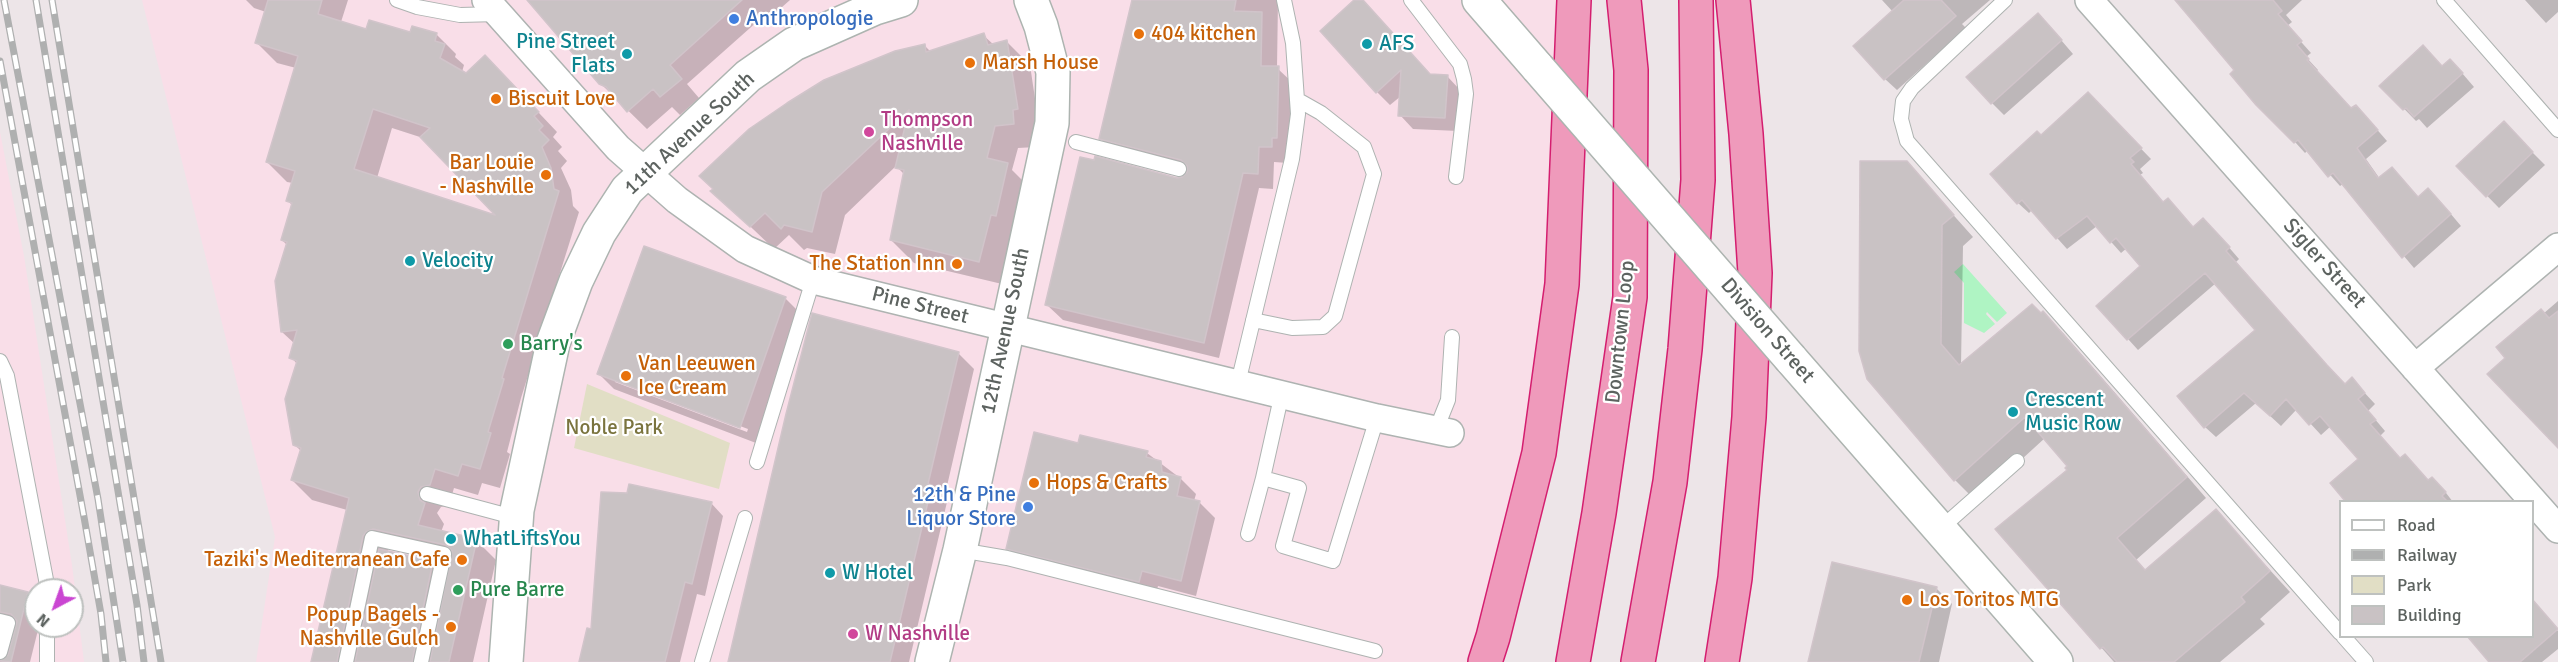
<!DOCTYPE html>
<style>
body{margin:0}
#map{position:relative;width:2558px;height:662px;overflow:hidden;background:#ede5e8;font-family:Signika,sans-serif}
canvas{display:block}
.legend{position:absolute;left:2339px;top:500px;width:195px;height:138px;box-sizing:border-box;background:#fff;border:2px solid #bec1bf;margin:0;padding:8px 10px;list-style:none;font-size:18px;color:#5d6360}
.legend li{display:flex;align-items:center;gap:12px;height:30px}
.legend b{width:30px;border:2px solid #bec1bf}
.north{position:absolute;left:24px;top:578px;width:60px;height:60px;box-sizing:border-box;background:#fff;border:2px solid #bec1bf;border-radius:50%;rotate:221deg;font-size:16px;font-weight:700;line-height:24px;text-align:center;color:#5d6360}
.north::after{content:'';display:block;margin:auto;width:21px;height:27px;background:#ca46d2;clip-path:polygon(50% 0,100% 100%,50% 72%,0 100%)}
</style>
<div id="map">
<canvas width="2558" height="662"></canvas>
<ul class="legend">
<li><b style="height:8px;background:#fff"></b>Road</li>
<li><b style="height:8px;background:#afb0b0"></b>Railway</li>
<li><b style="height:16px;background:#e1dec5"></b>Park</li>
<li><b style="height:16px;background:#c9c2c4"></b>Building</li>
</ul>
<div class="north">N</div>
</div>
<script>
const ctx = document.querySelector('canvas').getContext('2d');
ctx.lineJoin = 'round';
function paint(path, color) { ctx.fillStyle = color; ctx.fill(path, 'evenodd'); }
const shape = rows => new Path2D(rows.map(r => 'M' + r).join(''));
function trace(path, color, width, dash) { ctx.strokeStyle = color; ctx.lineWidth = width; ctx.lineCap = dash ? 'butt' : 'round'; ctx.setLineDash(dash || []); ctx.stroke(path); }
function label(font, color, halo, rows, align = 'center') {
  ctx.font = font + ' Signika,sans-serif'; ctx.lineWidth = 4.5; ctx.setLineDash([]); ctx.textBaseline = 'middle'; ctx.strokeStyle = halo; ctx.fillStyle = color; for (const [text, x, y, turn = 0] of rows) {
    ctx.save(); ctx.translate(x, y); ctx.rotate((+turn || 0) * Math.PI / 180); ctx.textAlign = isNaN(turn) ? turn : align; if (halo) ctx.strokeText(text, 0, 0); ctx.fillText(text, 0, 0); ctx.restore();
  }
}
paint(shape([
 [142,0,1570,0,1579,40,1503,662,256,662,275,537],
 [0,132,24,256,72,565,84,662,0,662],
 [36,590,72,590,72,626,36,626]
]), '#f9dee8');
paint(shape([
 [587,384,730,443,719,489,574,448]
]), '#e1dec5');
paint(shape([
 [1963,264,2007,313,1997,322,1987,312,1986,314,1995,324,1984,333,1964,323,1964,283,1954,272]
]), '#aff4c3');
paint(shape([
 [246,0,348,0,341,22,367,30,436,34,456,54,455,57,464,65,462,72,466,75,505,77,557,132,553,137,562,147,558,151,567,161,561,168,571,190,573,206,579,212,521,398,507,452,510,454,500,488,482,483,478,495,454,488,449,505,441,507,437,513,444,524,441,532,476,540,496,560,473,662,312,662,347,510,312,500,292,480,301,451,294,444,297,364,291,357,295,344,282,332,287,245,282,240,293,206,288,201,293,183,287,182,267,162,296,68,277,63,257,43,266,12,254,8],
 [392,128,423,138,500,219,377,178],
 [389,549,452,561,448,578,433,562,386,552],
 [527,0,790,0,763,24,759,20,687,84,699,98,680,115,672,107,647,129,600,83],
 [1133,0,1278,0,1277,68,1294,84,1288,163,1274,162,1273,189,1259,188,1219,358,1063,320,1047,305,1177,179,1183,179,1188,173,1116,154,1100,138],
 [1882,0,1990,0,1962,24,1966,28,1897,90,1885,79,1893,12],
 [2177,0,2302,0,2286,15,2292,22,2287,26,2311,53,2306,57,2318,70,2316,72,2351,110,2366,117,2387,141,2366,159,2380,179,2419,198,2439,200,2461,226,2414,268,2343,184,2340,186,2308,150,2305,153,2295,142],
 [2525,0,2558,0,2558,12,2546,23],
 [1365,5,1431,75,1447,76,1460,90,1458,131,1413,129,1400,115,1401,96,1390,105,1377,92],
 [2050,27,2073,54,2004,115,1992,103],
 [983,35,994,45,1007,42,1030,65,1040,132,1036,147,1018,148,1012,170,1030,188,1002,284,914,263,891,240,905,175,896,166,845,215,835,254,807,248,804,250,789,235,774,249,713,191,924,45,931,52],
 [2443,67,2462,73,2474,87,2427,128,2419,119,2416,121,2382,86],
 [2088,94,2151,159,2140,169,2143,173,2140,175,2164,203,2194,228,2214,230,2239,259,2236,262,2337,377,2345,385,2362,390,2375,404,2368,411,2385,431,2380,436,2401,460,2429,482,2443,489,2453,502,2349,502,2332,484,2360,459,2331,426,2321,435,2297,409,2281,426,2256,403,2216,437,2205,427,2257,330,2216,283,2138,350,2128,339,2143,267,2127,248,2121,253,2097,226,2067,249,2032,210,2029,213,2018,203,2041,137],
 [2503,123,2545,165,2499,208,2458,166],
 [1906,162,1973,237,1963,246,1961,366,2043,313,2064,334,2206,498,2136,560,2146,571,2216,511,2290,592,2260,619,2265,624,2220,662,2114,662,1997,529,2069,470,2070,466,2045,438,1976,501,1955,480],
 [645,248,786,299,802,315,756,443,614,389,598,373],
 [615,379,748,429,747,432,615,382],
 [2558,301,2558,448,2489,374,2507,358,2543,314],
 [958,353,974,369,944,499,947,502,909,662,729,662],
 [1079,445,1147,453,1180,478,1196,494,1194,501,1199,502,1215,518,1196,596,1158,586,1155,597,1024,564,1008,548],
 [711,503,723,516,705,596,697,594,680,662,581,662,592,630],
 [0,586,27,593,36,602,36,626,39,626,30,662,0,662],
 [13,628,16,628,12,647,8,643],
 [1936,588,1952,604,1939,662,1810,662],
 [2532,604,2558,631,2558,649,2542,662,2491,662,2532,636]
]), '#0003');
const building = shape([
 [268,0,322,0,318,14,366,29,369,20,410,32,412,26,437,33,435,41,445,44,440,58,466,73,485,55,539,112,534,116,543,126,539,130,549,140,542,147,551,168,554,189,559,191,502,378,504,379,488,432,491,433,480,469,462,464,458,476,435,469,430,485,421,487,418,492,420,500,425,503,418,525,477,539,449,662,430,662,452,551,446,545,373,529,366,532,363,536,337,662,311,662,349,498,291,480,301,448,293,445,285,399,297,361,289,358,297,330,281,332,275,281,287,242,281,240,292,203,286,201,295,171,266,162,298,56,255,43,268,0],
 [373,109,430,128,420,137,495,215,354,169,373,109],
 [527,0,742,0,670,65,682,79,660,97,653,89,627,112,606,87,599,84,527,0],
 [1132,0,1236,0,1234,11,1262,12,1261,66,1279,66,1277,138,1272,138,1272,147,1259,147,1258,174,1243,173,1204,343,1045,305,1080,157,1094,160,1095,156,1177,178,1182,177,1187,172,1187,166,1181,160,1099,139,1132,0],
 [1354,0,1363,0,1430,74,1448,75,1445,118,1398,116,1401,70,1376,93,1320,31,1354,0],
 [1904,0,1941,0,1956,16,1884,80,1853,46,1904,0],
 [2175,0,2273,0,2282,11,2278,14,2302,41,2297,45,2309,59,2307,60,2351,108,2356,105,2378,130,2357,148,2378,178,2392,167,2418,197,2428,188,2451,214,2402,258,2333,173,2328,177,2298,140,2294,143,2256,105,2230,74,2234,70,2175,0],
 [2038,13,2062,40,1991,104,1966,77,2038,13],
 [984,33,988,45,1007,40,1018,109,1013,110,1014,124,995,126,987,158,1008,163,996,216,991,215,979,262,890,240,904,170,895,168,909,110,822,192,812,232,784,225,781,229,765,213,750,227,710,191,713,189,699,176,749,129,787,103,824,80,895,51,925,44,926,52,984,33],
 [2423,45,2442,66,2450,59,2463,73,2414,117,2406,108,2403,110,2379,86,2423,45],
 [2088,92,2142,148,2130,158,2134,162,2131,164,2163,202,2168,198,2193,227,2203,218,2230,247,2226,251,2327,365,2345,384,2352,377,2365,393,2358,399,2376,420,2370,424,2400,458,2405,454,2428,480,2432,477,2446,492,2442,496,2447,501,2345,501,2330,483,2358,459,2320,416,2309,425,2286,399,2270,416,2244,393,2204,428,2177,396,2255,330,2205,273,2127,340,2096,306,2140,266,2116,238,2110,243,2087,216,2056,239,2022,200,2017,204,1990,174,2037,131,2041,135,2088,92],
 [2504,121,2533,152,2486,197,2456,166,2504,121],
 [1860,161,1907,161,1954,215,1942,225,1941,344,1959,365,2032,304,2041,313,2043,311,2187,477,2117,538,2145,570,2216,509,2270,571,2241,597,2245,602,2174,662,2117,662,2103,647,2100,649,1995,529,2067,470,2065,468,2067,466,2025,417,1954,481,1867,379,1859,351,1860,161],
 [644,246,786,297,740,428,597,374,644,246],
 [2541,309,2549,318,2558,311,2558,448,2487,374,2505,358,2496,347,2541,309],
 [812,313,959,352,928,484,932,485,890,662,728,662,786,414,812,313],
 [1034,432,1078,443,1080,435,1148,451,1146,457,1161,461,1162,472,1181,477,1177,496,1200,501,1181,581,1142,571,1139,582,1006,549,1034,432],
 [629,484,712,502,692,584,685,582,665,662,579,662,587,628,591,629,601,492,627,493,629,484],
 [379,549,433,561,412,662,355,662,379,549],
 [1832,562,1937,587,1919,662,1808,662,1832,562],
 [0,585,28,592,11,662,0,661,8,655,17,621,11,614,0,612,0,585],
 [2532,599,2558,629,2520,662,2489,662,2467,636,2532,636,2532,599]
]);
paint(building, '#c9c2c4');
trace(building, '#d1c4ca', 1.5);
const lane = shape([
 [397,0,417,7,460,15,498,14],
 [1411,0,1460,64,1464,79,1466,94,1456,177],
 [2005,0,1912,88,1903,101,1901,119,1907,141,2340,633],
 [2444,0,2558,130],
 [1076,142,1179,169],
 [1253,320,1292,328,1323,327,1335,316,1374,174,1364,147,1321,113,1298,100],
 [0,361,7,376,48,590],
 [1238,383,1292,159,1298,114,1293,43,1284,0],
 [1282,393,1263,478,1299,488,1283,546,1333,561,1377,418],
 [1436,430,1448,400,1452,337],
 [757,462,813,280],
 [427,494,517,518],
 [1940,529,2017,461],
 [1248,534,1263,478],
 [960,550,1007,558,1375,651],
 [0,621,8,623,0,652],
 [2343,636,2366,662],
 [47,662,47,626],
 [346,662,372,538,444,554,421,662],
 [702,662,745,518]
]);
const street = shape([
 [486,0,618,148,677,200,745,249,813,280,1377,418,1450,433],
 [2089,0,2558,529],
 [2415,368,2558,247]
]);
const secondary = shape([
 [1479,0,1538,68],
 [1791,359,2056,662],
 [506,662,517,510,553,343,576,281,599,233,627,190,748,76,794,44,875,8,901,0],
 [932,662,960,550,1052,123,1053,72,1041,26,1031,0]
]);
const highway = shape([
 [1485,662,1493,637,1539,453,1562,284,1574,0],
 [1573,662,1599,513,1630,297,1631,70,1624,0],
 [1638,662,1670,482,1685,349,1698,180,1696,0],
 [1722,662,1735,578,1749,417,1755,273,1746,134,1733,0]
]);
trace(lane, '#aeb3b1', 16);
trace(street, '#aeb3b1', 30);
trace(secondary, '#adb4b0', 36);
trace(highway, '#d41e6f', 36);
trace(lane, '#fff', 14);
trace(street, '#fff', 27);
trace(secondary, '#fff', 33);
trace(highway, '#ef9abb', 33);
const rail = shape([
 [4,0,98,499,123,662],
 [36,0,137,605,144,662],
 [52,0,161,662],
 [0,61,84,517,101,614,106,662]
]);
trace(rail, '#afb0b0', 7);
trace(rail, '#fff', 4.5, [14]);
const secondaryBridge = shape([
 [1538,68,1791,359]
]);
trace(secondaryBridge, '#adb4b0', 36, []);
trace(secondaryBridge, '#fff', 33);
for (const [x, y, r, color] of [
 [734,19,6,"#3f7fe0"],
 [1139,34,6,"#e8710a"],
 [1367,44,6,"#0f9aa8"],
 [627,54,6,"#0f9aa8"],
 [970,63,6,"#e8710a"],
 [496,99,6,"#e8710a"],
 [869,132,6,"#d1479c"],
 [546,175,6,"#e8710a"],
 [410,261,6,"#0f9aa8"],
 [957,264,6,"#e8710a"],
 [508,344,6,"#2e9e5b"],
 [626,376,6,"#e8710a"],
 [2013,412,6,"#0f9aa8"],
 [1034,483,6,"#e8710a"],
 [1028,507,6,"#3f7fe0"],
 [451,539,6,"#0f9aa8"],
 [462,560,6,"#e8710a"],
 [830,573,6,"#0f9aa8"],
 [458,590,6,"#2e9e5b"],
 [1907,600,6,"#e8710a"],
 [451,627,6,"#e8710a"],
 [853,634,6,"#d1479c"]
]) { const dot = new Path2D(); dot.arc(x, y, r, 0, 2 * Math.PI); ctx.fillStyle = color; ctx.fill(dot); trace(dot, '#fff', 2); }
label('21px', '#366cbe', '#fff', [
 ["Anthropologie",746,19],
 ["12th & Pine",1016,495,"right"],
 ["Liquor Store",1016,519,"right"]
], 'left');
label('21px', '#c56008', '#fff', [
 ["404 kitchen",1151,34],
 ["Marsh House",982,63],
 ["Biscuit Love",508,99],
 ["Bar Louie",534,163,"right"],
 ["- Nashville",534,187,"right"],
 ["The Station Inn",945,264,"right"],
 ["Van Leeuwen",638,364],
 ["Ice Cream",638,388],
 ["Hops & Crafts",1046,483],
 ["Taziki's Mediterranean Cafe",450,560,"right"],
 ["Los Toritos MTG",1919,600],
 ["Popup Bagels -",439,615,"right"],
 ["Nashville Gulch",439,639,"right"]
], 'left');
label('21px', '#0d838f', '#fff', [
 ["Pine Street",615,42,"right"],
 ["Flats",615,66,"right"],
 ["AFS",1379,44],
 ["Velocity",422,261],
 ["Crescent",2025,400],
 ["Music Row",2025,424],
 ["WhatLiftsYou",463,539],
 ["W Hotel",842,573]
], 'left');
label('21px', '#b23c85', '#fff', [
 ["Thompson",881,120],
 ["Nashville",881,144],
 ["W Nashville",865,634]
], 'left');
label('21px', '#5d6360', '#fff', [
 ["11th Avenue South",690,134,-43],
 ["Sigler Street",2324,264,48],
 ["Pine Street",920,306,14],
 ["12th Avenue South",1006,331,-78],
 ["Division Street",1767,331,49],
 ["Downtown Loop",1621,332,-84]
]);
label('21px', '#27864d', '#fff', [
 ["Barry's",520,344],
 ["Pure Barre",470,590]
], 'left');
label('21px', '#7a743e', '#fff', [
 ["Noble Park",614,428]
]);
</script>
